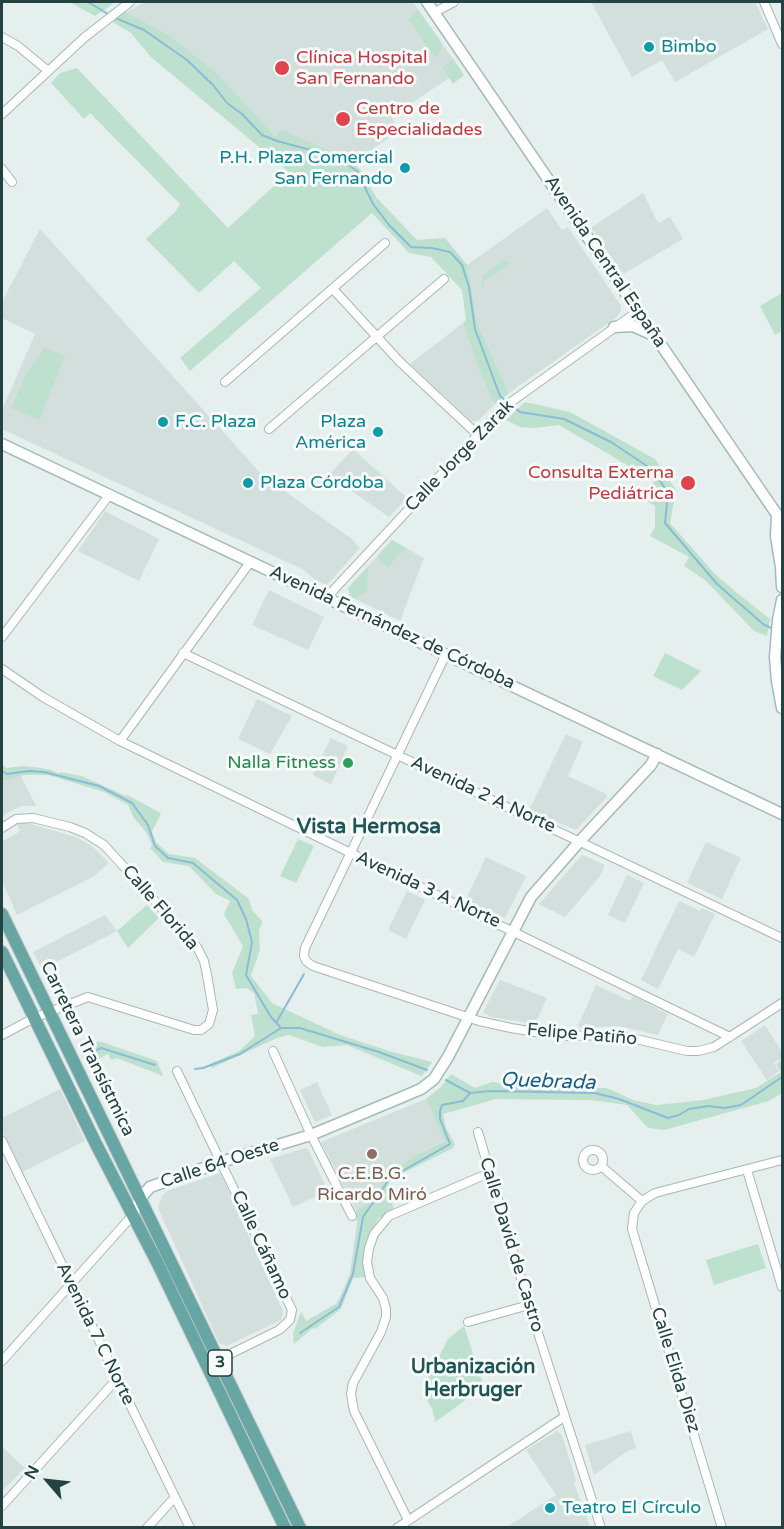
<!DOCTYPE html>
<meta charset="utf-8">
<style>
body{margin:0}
#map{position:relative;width:784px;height:1529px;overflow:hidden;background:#e5efed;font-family:"Varela Round",sans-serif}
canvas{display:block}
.frame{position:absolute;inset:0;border:3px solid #234241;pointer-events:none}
.north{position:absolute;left:18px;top:1451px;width:60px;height:60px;-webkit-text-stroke:4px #f6fbfa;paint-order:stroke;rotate:298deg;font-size:16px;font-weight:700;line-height:24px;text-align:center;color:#234241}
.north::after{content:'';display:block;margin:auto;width:21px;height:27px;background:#234241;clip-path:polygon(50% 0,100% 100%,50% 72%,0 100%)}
</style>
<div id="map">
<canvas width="784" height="1529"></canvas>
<div class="frame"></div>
<div class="north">N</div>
</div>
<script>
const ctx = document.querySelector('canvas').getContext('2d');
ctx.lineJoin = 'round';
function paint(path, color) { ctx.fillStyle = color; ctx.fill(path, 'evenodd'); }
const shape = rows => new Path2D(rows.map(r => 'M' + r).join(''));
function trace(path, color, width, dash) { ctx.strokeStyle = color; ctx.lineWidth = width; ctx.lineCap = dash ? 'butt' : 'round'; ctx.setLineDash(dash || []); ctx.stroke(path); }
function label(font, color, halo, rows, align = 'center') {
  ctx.font = font + ' "Varela Round",sans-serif'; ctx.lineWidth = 6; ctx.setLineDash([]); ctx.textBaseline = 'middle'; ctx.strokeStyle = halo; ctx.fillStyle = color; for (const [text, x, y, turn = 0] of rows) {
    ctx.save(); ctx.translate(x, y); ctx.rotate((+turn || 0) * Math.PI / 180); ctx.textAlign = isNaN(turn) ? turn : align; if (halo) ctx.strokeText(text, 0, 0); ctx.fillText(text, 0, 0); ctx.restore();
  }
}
paint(shape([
 [145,2,413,2,461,70,391,117,400,130,359,159,355,161,348,159,275,136,214,70,169,35,127,12],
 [591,2,755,2,768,29,675,82,662,60,632,77],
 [643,193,658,223,670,217,683,239,623,274,591,228],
 [547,208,562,230,568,227,621,306,621,310,617,317,509,393,478,325,467,265],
 [40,229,262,475,352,539,360,548,327,585,314,579,304,570,2,429,2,410,35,334,2,318,2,302],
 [463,323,477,365,494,405,479,420,475,421,471,421,410,364],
 [353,449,407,498,389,517,329,475],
 [105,511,159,539,139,581,78,551],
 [392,540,424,558,400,621,350,596,348,588],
 [269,590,324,617,308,650,252,625],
 [257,699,292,716,270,754,238,739],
 [566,734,583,742,568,776,606,794,607,797,576,830,529,810],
 [331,738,348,746,331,784,313,775],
 [21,776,36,806,21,806,2,816,2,779,6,781],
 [23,822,76,837,92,846,109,863,94,876,79,884,17,915,2,881,2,842,20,831,17,824],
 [706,842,741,858,722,899,687,883],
 [582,855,605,865,600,876,565,917,539,904],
 [486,857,526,876,505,918,465,901],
 [627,875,644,883,625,923,608,915],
 [407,891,425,900,406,939,388,930],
 [679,901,700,911,702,908,715,914,694,957,678,949,658,989,641,980],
 [105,915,117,931,42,969,33,952],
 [500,980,547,998,535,1024,491,1017,483,1012],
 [596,985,630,1001,633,996,668,1014,658,1035,619,1026,581,1028,578,1026],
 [765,1025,782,1052,782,1058,774,1063,779,1071,767,1080,741,1041],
 [317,1082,332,1115,315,1122,300,1090],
 [60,1089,85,1141,22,1172,2,1131,2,1118],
 [426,1099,445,1140,413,1156,388,1176,371,1202,356,1210,321,1142],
 [305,1148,308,1149,328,1191,293,1207,270,1159],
 [220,1173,283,1311,281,1320,227,1346,219,1343,158,1208,162,1196,167,1191],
 [557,1431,562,1435,576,1481,574,1483,590,1527,507,1527,556,1495,526,1450],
 [631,1431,636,1448,626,1452,594,1475,585,1445],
 [2,1447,25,1468,2,1491]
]), '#d3dfdd');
paint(shape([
 [69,2,108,2,113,4,95,16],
 [418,10,441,42,441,51,435,58,408,19],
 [127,12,169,35,214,70,275,136,282,130,348,159,360,169,376,197,417,240,445,238,467,265,478,325,509,393,494,405,477,365,463,323,466,320,462,290,431,257,409,253,372,213,190,371,180,358,261,288,234,261,199,293,146,239,176,211,180,204,90,113,84,119,51,83,60,73,77,68,228,228,289,172,151,57,131,33,114,23,113,21,123,13],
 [453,59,464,75,453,84,442,67],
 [507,260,511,264,483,281,485,287,483,287,481,284,483,275,502,261],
 [782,293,782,331,775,335,760,306],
 [44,347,65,356,39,420,11,408,28,370,39,357],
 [525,402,570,412,655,459,676,490,670,523,715,574,737,593,770,619,767,636,754,631,705,580,684,566,689,557,650,536,655,527,655,506,648,502,654,481,559,425,535,428,520,427,506,420],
 [392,540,408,549,400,553,389,567,380,563,378,555],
 [367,567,368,569,367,590,355,599,350,596,348,588],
 [665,653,701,671,682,690,653,676],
 [2,765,7,768,23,766,41,768,51,770,59,774,60,772,82,776,126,796,127,795,161,813,152,832,156,842,169,854,195,858,249,899,252,910,263,922,259,930,260,950,251,976,272,1003,340,1035,389,1051,432,1062,427,1070,421,1076,347,1045,323,1047,289,1035,277,1038,212,1068,210,1064,239,1051,255,1036,251,1015,258,1014,254,993,247,988,236,989,232,973,243,946,224,914,230,901,216,894,189,866,163,862,150,848,152,845,146,832,134,818,128,805,104,792,48,775,24,775,6,781,2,779],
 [298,839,314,846,296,883,280,876],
 [147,905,159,918,128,948,117,931],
 [99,1041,157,1061,163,1076,117,1058,111,1060,108,1054,87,1065,80,1050],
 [782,1060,782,1093,769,1101,664,1130,648,1128,627,1105,590,1100,496,1099,443,1114,446,1128,455,1144,453,1148,391,1179,388,1184,394,1210,379,1218,366,1240,363,1260,366,1277,353,1278,341,1309,315,1329,313,1328,294,1344,293,1333,301,1312,306,1321,336,1304,338,1301,350,1274,357,1224,356,1210,371,1202,388,1176,413,1156,445,1141,426,1099,441,1087,451,1074,475,1088,492,1082,544,1088,607,1088,633,1100,656,1105,703,1100,756,1088,781,1072,776,1064],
 [758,1244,766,1268,714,1285,706,1260],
 [464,1326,484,1387,435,1422,433,1411,422,1390,448,1339]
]), '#bee1cf');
trace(shape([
 [88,2,108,14],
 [113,17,144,30,187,60,213,85,227,103,242,114,262,135,277,141,337,157,357,171,373,204,389,225,411,247,432,248,450,252,462,265,469,287,475,329,500,396,520,412,564,419,611,442,653,470,668,493,665,523,717,584,763,624,773,629],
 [2,771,7,774,29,771,44,772,99,786,132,803,148,825,155,846,168,858,193,863,237,900,246,919,252,942,246,975,271,1017,281,1028,300,1028,379,1052,427,1070],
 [276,1023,304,974],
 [85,1056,101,1048,155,1065],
 [195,1069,203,1068,240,1054,281,1028],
 [446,1080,470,1093,490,1091,595,1093,619,1099,668,1118,679,1115,689,1109,709,1106,724,1108,741,1105,782,1077],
 [300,1333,339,1307,353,1274,363,1217,390,1178,450,1144,440,1119,440,1111,442,1105,463,1101,470,1093]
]), '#8cbbd6', 2);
const street = shape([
 [764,2,782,44],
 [435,12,454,2],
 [2,37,18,46,47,70],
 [2,114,85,37,130,2],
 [2,169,12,182],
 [333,289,400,362,478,435],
 [225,382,385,243],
 [269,429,444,279],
 [327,597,504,407,638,311],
 [2,637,110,494],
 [183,653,782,938],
 [446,654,305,948,304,956,306,961,313,966,479,1021,511,1028,560,1036,619,1035,687,1051,698,1051,714,1047,782,1003],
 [2,669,43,697,120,741,730,1037],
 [120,741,251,561],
 [2,828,16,819,33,818,70,827,85,833,104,845,197,947,204,961,207,975,213,1010,209,1024,201,1030,194,1030,88,997,34,1018,2,1035],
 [273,1051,311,1135,352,1216],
 [177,1071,292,1310,290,1320,279,1330,218,1360],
 [478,1132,529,1305,601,1528],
 [2,1141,190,1528],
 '583 1160a10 10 0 1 1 20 0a10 10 0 1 1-20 0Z',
 [601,1166,642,1201],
 [747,1170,782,1287],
 [468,1322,529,1305],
 [2,1361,132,1216],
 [2,1506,117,1379],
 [408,1520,354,1411,351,1394,353,1383,381,1332,386,1317,386,1309,383,1298,370,1278,367,1262,369,1248,374,1234,389,1216,489,1173],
 [147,1528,175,1497],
 [397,1528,564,1417],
 [722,1528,632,1229,634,1213,642,1201,655,1193,782,1160]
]);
const secondary = shape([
 [427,2,782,522],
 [614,327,633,326,653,335],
 [2,444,782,814],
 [777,514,776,536,781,567,782,587],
 [782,600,778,620,775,657,777,681,782,708],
 [132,1216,140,1199,150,1187,221,1162,311,1135,407,1095,421,1089,434,1079,448,1057,531,897,580,841,651,765,657,754]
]);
const primary = shape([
 [2,914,300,1528],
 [2,952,96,1144,157,1262,285,1528]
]);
trace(street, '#a7b8b6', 10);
trace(secondary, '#a3bbb9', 13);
trace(primary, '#c1caca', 14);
trace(street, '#fff', 8);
trace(secondary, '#fff', 10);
trace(primary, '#68a6a4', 12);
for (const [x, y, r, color] of [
 [649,47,6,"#0f9aa8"],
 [282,68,8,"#e0444e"],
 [343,119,8,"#e0444e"],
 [405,168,6,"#0f9aa8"],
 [163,422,6,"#0f9aa8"],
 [378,432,6,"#0f9aa8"],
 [248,483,6,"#0f9aa8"],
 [688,483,8,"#e0444e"],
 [348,763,6,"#2e9e5b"],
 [372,1154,6,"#8d6e63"],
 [550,1508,6,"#0f9aa8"]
]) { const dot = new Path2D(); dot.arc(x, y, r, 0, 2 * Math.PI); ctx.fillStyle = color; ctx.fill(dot); trace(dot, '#f6fbfa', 2); }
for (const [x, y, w] of [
 [220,1363,24]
]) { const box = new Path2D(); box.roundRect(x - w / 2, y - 13, w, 26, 4.5); ctx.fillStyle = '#f6fbfa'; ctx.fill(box); trace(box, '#234241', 1.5); }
label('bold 16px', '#234241', null, [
 ["3",220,1363]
]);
label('18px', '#0d838f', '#f6fbfa', [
 ["Bimbo",661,47],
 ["P.H. Plaza Comercial",393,158,"right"],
 ["San Fernando",393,179,"right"],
 ["F.C. Plaza",175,422],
 ["Plaza",366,422,"right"],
 ["América",366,443,"right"],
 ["Plaza Córdoba",260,483],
 ["Teatro El Círculo",562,1508]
], 'left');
label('18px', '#be3a42', '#f6fbfa', [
 ["Clínica Hospital",296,58],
 ["San Fernando",296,79],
 ["Centro de",356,109],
 ["Especialidades",356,130],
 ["Consulta Externa",674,473,"right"],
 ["Pediátrica",674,494,"right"]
], 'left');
label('18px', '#234241', '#f6fbfa', [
 ["Avenida Central España",605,262,56],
 ["Calle Jorge Zarak",460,456,-46],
 ["Avenida Fernández de Córdoba",392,628,25],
 ["Avenida 2 A Norte",483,795,25],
 ["Avenida 3 A Norte",428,890,25],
 ["Calle Florida",160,908,49],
 ["Felipe Patiño",582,1035,5],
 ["Carretera Transístmica",87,1049,64],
 ["Calle 64 Oeste",220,1164,-18],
 ["Calle Cáñamo",261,1245,65],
 ["Calle David de Castro",511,1245,73],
 ["Avenida 7 C Norte",95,1334,64],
 ["Calle Elida Diez",675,1370,73]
]);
label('18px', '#27864d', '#f6fbfa', [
 ["Nalla Fitness",336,763]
], 'right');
label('18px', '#785e54', '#f6fbfa', [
 ["C.E.B.G.",372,1174],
 ["Ricardo Miró",372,1195]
]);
label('italic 20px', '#195b82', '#f6fbfa', [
 ["Quebrada",548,1082,2]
]);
label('bold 20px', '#1d5654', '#f6fbfa', [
 ["Urbanización",473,1368],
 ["Herbruger",473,1391]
]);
label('bold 21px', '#1d5654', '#f6fbfa', [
 ["Vista Hermosa",369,827]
]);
</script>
